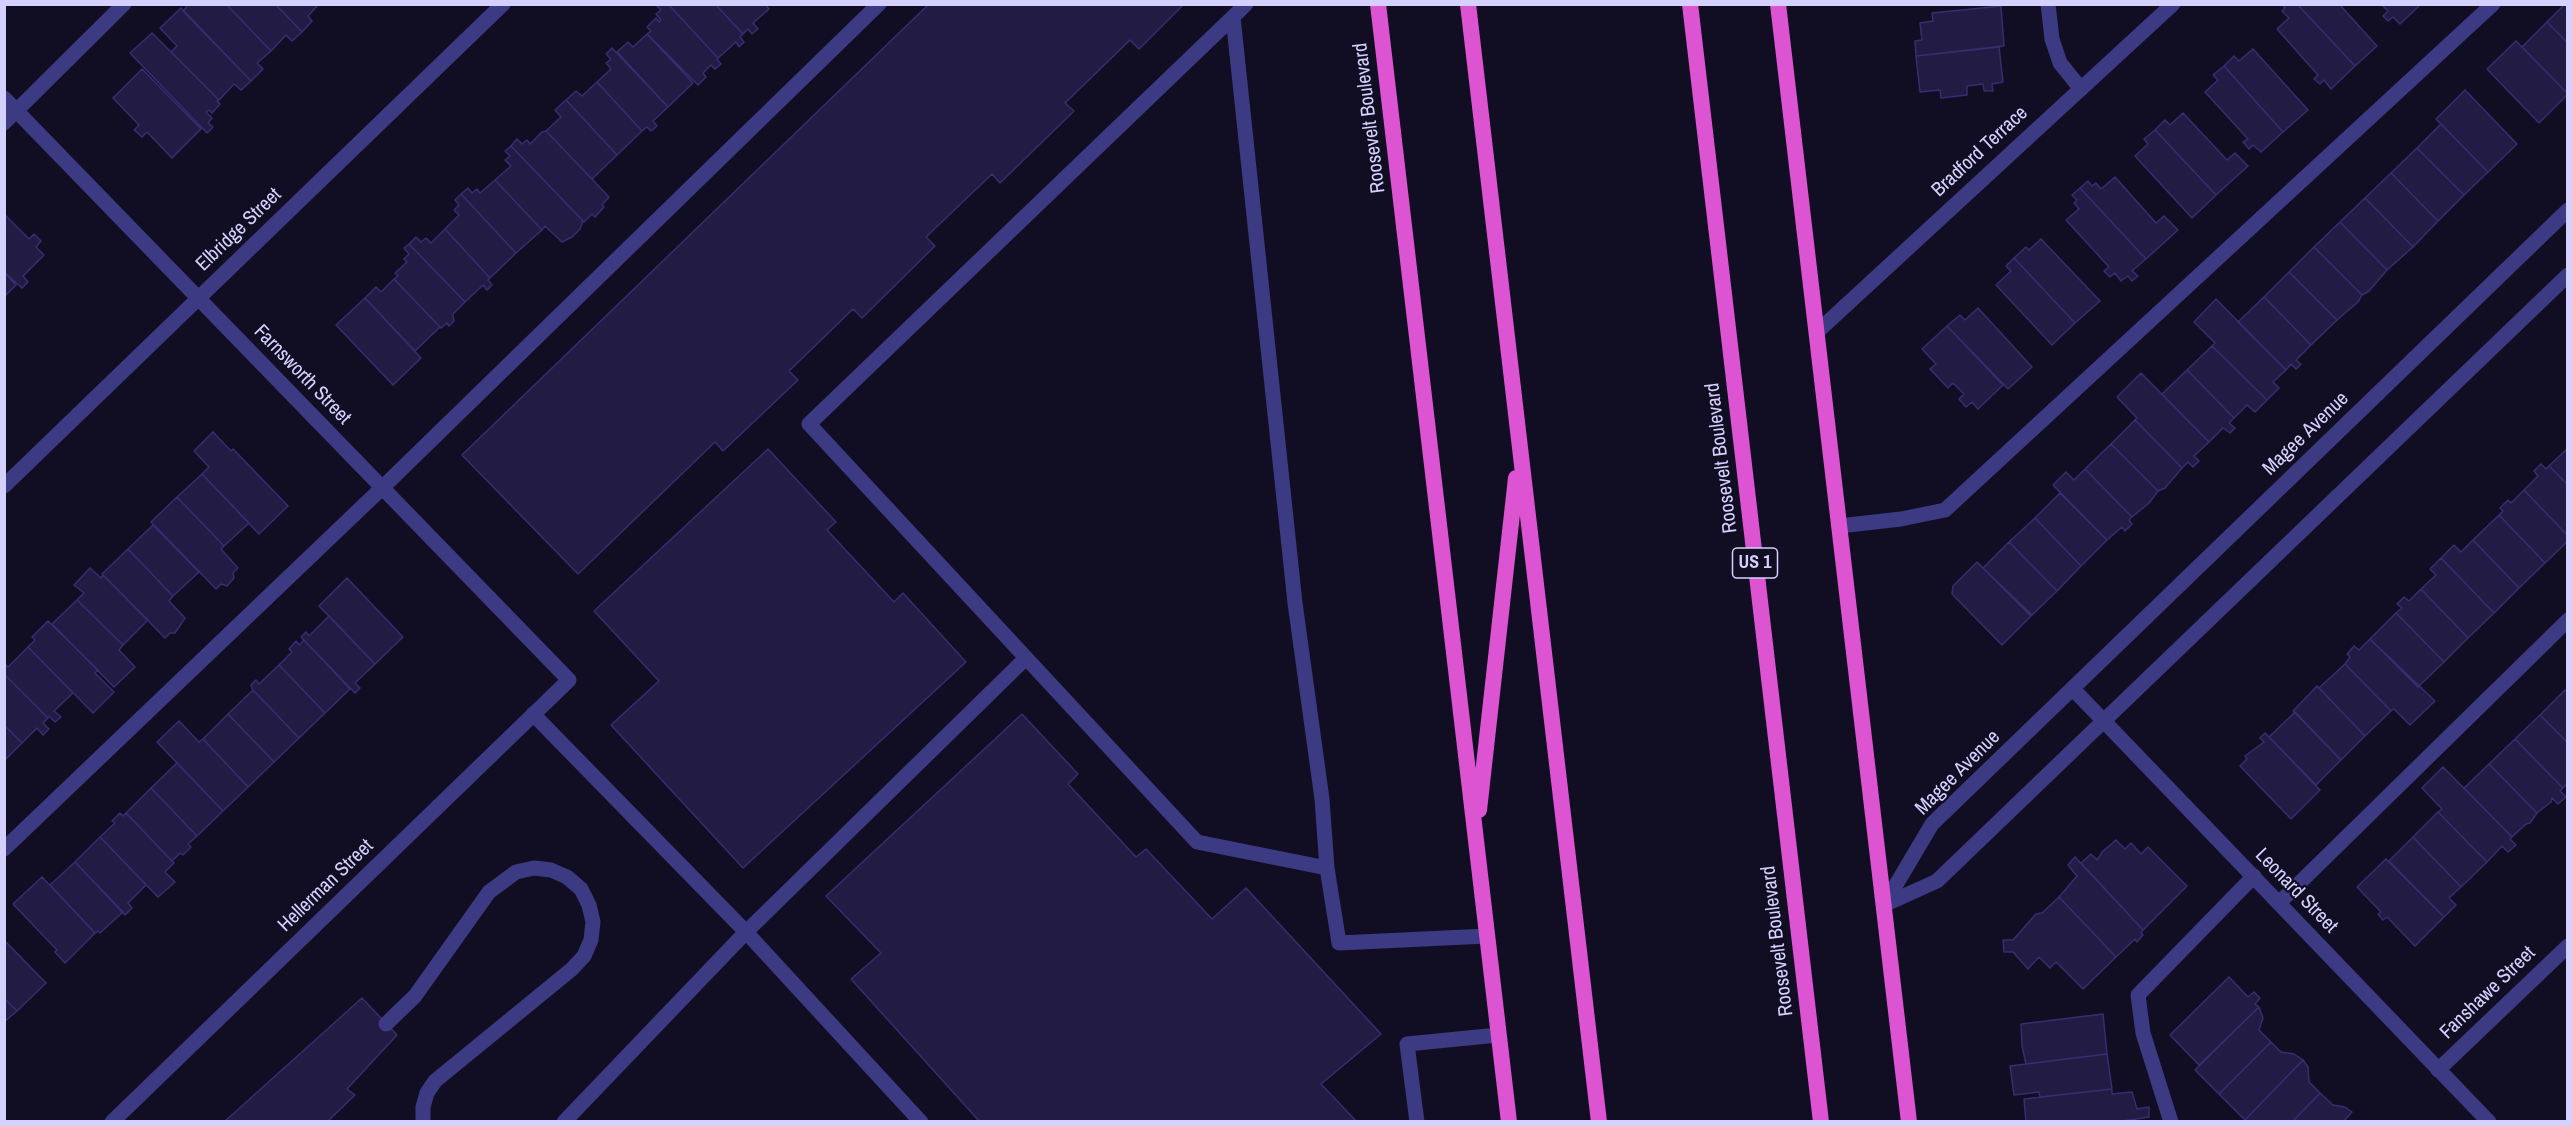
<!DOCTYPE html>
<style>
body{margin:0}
#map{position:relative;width:2572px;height:1126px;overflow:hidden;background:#110e23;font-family:"Archivo Narrow",sans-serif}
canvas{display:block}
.frame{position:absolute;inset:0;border:6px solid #d5d1fe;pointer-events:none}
</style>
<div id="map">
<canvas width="2572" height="1126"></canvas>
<div class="frame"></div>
</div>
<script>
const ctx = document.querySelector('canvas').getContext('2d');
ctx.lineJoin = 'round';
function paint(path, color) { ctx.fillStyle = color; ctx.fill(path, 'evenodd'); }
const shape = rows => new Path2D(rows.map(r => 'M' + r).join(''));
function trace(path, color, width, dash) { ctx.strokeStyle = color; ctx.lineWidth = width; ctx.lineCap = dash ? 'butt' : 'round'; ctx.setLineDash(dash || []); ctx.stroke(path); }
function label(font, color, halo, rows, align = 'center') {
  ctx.font = font + ' "Archivo Narrow",sans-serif'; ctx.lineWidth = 4.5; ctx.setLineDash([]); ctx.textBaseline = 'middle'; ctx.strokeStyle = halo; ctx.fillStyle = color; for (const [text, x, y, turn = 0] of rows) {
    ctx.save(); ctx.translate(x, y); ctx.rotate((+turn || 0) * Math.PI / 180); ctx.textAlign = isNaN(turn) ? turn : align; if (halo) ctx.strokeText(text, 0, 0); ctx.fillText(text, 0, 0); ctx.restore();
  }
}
const building = shape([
 [226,4,275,4,302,32,292,41,286,35,271,51,226,4],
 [226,4,271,51,257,63,263,69,251,81,183,11,189,4,226,4],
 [275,4,319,4,308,16,312,21,302,32,275,4],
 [668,4,718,58,717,59,721,64,715,69,711,65,703,73,706,77,698,85,647,34,651,31,647,27,656,18,659,22,661,20,656,14,661,10,656,5,668,4],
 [668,4,715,4,743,34,740,37,744,42,739,47,736,42,718,58,668,4],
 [715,4,765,4,769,9,753,23,758,29,752,34,748,29,743,34,715,4],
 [929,4,1184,4,1139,49,1130,40,1065,103,1074,111,1000,183,992,174,926,237,935,246,862,318,853,309,789,371,798,380,723,451,715,442,578,574,462,455,929,4],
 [2282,4,2297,4,2355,66,2331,89,2324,80,2320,84,2314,79,2318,75,2277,29,2289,18,2282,11,2285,8,2282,4],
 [2297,4,2339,4,2377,46,2355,66,2297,4],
 [2381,4,2421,4,2400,24,2393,17,2388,21,2383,16,2388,11,2381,4],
 [2565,4,2568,4,2568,43,2547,22,2565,4],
 [2001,6,2004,46,1916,56,1915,41,1922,40,1920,23,1933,21,1932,13,2001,6],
 [181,8,251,81,241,90,234,84,219,100,171,52,177,46,160,28,181,8],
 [2547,22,2568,43,2568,94,2522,47,2547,22],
 [152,33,219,100,217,101,220,104,212,113,209,110,206,112,212,118,208,123,213,127,207,133,130,53,152,33],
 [647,34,693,83,668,107,617,52,628,42,633,47,647,34],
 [2516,41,2568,94,2539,123,2487,69,2516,41],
 [1999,47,2003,82,1992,84,1993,91,1984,91,1983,84,1967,86,1967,95,1941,98,1940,90,1920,92,1916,56,1999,47],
 [612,48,668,107,653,121,657,126,651,131,647,127,642,131,597,82,611,69,606,63,611,59,606,54,612,48],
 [2253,49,2308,110,2283,132,2224,66,2234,56,2239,61,2253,49],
 [2224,66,2283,132,2261,152,2253,145,2249,149,2243,142,2248,139,2205,92,2218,80,2213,75,2224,66],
 [142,69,201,129,172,158,147,132,142,137,134,130,139,125,113,98,142,69],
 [597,82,642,131,617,155,566,100,576,91,582,96,597,82],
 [2465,90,2517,144,2488,172,2436,119,2465,90],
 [566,100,617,155,592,179,546,131,561,117,555,110,566,100],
 [2183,113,2227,160,2235,153,2248,166,2216,195,2155,130,2165,120,2170,125,2183,113],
 [2441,124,2488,172,2464,195,2417,148,2441,124],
 [2155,130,2216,195,2192,218,2135,156,2148,144,2144,139,2155,130],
 [546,131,609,197,602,205,604,207,595,217,592,214,584,222,511,146,517,139,522,144,527,140,530,144,542,132,546,131],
 [511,146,583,221,580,229,572,237,562,242,545,226,542,230,495,180,511,166,505,160,510,156,505,151,511,146],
 [2417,148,2464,195,2438,221,2391,173,2417,148],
 [2391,173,2438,221,2413,247,2365,198,2391,173],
 [2115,177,2156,223,2164,216,2178,230,2146,259,2080,188,2088,181,2092,186,2096,183,2101,189,2115,177],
 [495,180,542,230,516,253,461,194,468,188,472,193,477,189,480,193,495,180],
 [2080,188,2146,259,2132,271,2138,276,2132,281,2128,276,2121,281,2115,273,2110,277,2104,271,2109,267,2066,220,2079,209,2074,203,2077,200,2072,195,2080,188],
 [461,194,516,253,490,278,445,229,459,215,454,210,459,205,455,200,461,194],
 [2365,198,2413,247,2387,270,2340,222,2365,198],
 [4,214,29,239,34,234,41,241,36,247,44,255,23,276,28,282,22,288,4,272,4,214],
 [2340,222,2387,270,2369,291,2362,295,2314,247,2340,222],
 [445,229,490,278,488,280,492,285,487,290,483,285,465,302,409,244,416,237,421,242,426,238,431,243,445,229],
 [2041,239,2100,301,2075,323,2014,258,2026,247,2029,250,2041,239],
 [409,244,465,302,453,314,454,321,449,326,447,323,441,328,394,279,398,276,395,273,407,262,404,259,409,254,404,248,409,244],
 [2314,247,2362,295,2358,302,2337,320,2289,272,2314,247],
 [2014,258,2075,323,2052,345,1996,285,2011,271,2006,266,2014,258],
 [4,272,16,285,4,297,4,272],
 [2289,272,2337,320,2311,345,2264,297,2289,272],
 [394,279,440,327,415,351,365,298,376,287,381,292,394,279],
 [2264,297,2311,345,2296,360,2301,364,2296,369,2291,364,2286,370,2238,322,2264,297],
 [365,298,421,358,393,385,336,325,365,298],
 [2216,299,2286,370,2273,382,2279,388,2267,400,2212,346,2215,343,2194,322,2216,299],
 [1978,308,2032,367,2008,389,1947,326,1960,315,1965,320,1978,308],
 [1947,326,2003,385,1978,409,1972,402,1966,407,1959,399,1964,394,1953,383,1948,388,1930,369,1936,364,1922,349,1947,326],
 [2212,346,2267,400,2255,412,2247,405,2234,418,2187,370,2212,346],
 [2187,370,2234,418,2229,423,2235,428,2230,433,2223,428,2209,442,2162,394,2187,370],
 [2141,373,2209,442,2194,456,2199,461,2193,467,2188,462,2182,468,2135,420,2137,418,2117,397,2141,373],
 [2135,420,2182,468,2165,488,2158,491,2111,444,2135,420],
 [213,432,231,451,233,449,288,506,259,534,202,474,209,467,194,451,213,432],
 [2111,444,2158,491,2149,503,2132,517,2085,469,2111,444],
 [2568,448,2568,485,2549,466,2568,448],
 [768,449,836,522,827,530,894,602,903,593,966,662,743,868,611,725,659,681,594,611,768,449],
 [2541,464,2546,469,2549,466,2568,485,2568,536,2524,490,2538,476,2534,471,2541,464],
 [2085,469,2132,517,2129,520,2132,524,2125,531,2122,527,2107,540,2053,485,2066,472,2074,480,2085,469],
 [202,474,249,523,224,546,177,497,202,474],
 [2524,490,2568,536,2568,541,2545,563,2499,515,2503,511,2500,508,2508,500,2511,503,2524,490],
 [2060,493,2107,540,2081,566,2035,518,2060,493],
 [177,497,224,546,221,549,238,568,233,573,234,578,227,586,221,584,216,589,151,522,177,497],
 [2499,515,2545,563,2519,588,2473,540,2499,515],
 [2035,518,2081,566,2057,591,2009,542,2035,518],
 [153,525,199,572,173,596,128,549,153,525],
 [2473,540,2519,588,2494,613,2441,558,2454,545,2461,552,2473,540],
 [2009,542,2057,591,2032,615,1983,568,2009,542],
 [128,549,173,596,169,601,185,618,175,633,170,633,165,638,102,574,128,549],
 [2441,558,2494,613,2468,638,2421,589,2436,575,2430,569,2441,558],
 [1977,562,2031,616,2002,645,1952,594,1953,586,1977,562],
 [90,568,101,578,103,575,148,620,123,645,77,600,84,593,74,585,90,568],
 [347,578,403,637,375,664,319,606,347,578],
 [2421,589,2468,638,2444,662,2396,613,2402,608,2397,604,2404,597,2409,601,2421,589],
 [77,600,123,645,119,650,135,667,114,687,52,624,77,600],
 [2396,613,2444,662,2418,687,2370,639,2396,613],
 [329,616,375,664,355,683,360,688,355,693,301,637,306,632,309,636,329,616],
 [48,621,98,670,95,673,114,692,93,713,28,647,35,640,32,637,48,621],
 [2370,639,2435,701,2410,725,2394,709,2391,711,2345,664,2350,657,2347,654,2354,646,2359,650,2370,639],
 [304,640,350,689,325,713,279,665,292,652,289,649,296,641,299,645,304,640],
 [28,647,73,693,54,711,61,717,55,722,49,716,48,718,4,674,4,663,8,667,28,647],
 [2345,664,2391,711,2365,736,2319,688,2345,664],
 [279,665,325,713,299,738,253,690,251,685,256,680,259,684,279,665],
 [4,674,48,718,43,723,49,729,43,735,37,728,22,743,4,725,4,674],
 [2317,686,2365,736,2341,760,2293,711,2317,686],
 [253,690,299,738,274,762,228,714,253,690],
 [2565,690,2568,693,2568,743,2540,715,2565,690],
 [2295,712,2341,760,2316,785,2269,737,2295,712],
 [228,714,274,762,248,787,203,739,228,714],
 [1022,714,1078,774,1068,784,1136,857,1146,849,1212,919,1246,888,1381,1034,1321,1084,1357,1122,980,1122,851,979,881,953,826,896,1022,714],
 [2540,715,2568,743,2568,783,2563,788,2515,739,2540,715],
 [179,721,199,742,203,739,248,787,223,811,157,742,179,721],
 [4,725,22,743,4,761,4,725],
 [2265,733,2320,790,2291,819,2240,766,2247,759,2245,756,2264,742,2260,738,2265,733],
 [2515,739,2563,788,2560,791,2566,797,2558,804,2552,798,2551,802,2537,813,2489,764,2515,739],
 [177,763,223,811,197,836,151,788,177,763],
 [2489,764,2537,813,2530,823,2526,824,2512,837,2464,788,2489,764],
 [2443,767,2512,837,2510,839,2516,845,2508,852,2502,846,2487,862,2438,812,2442,809,2422,788,2443,767],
 [151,788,197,836,188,844,191,847,183,855,180,853,172,861,126,813,151,788],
 [2438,812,2487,862,2461,887,2413,837,2438,812],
 [120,813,123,816,126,813,174,863,165,872,175,882,158,897,100,837,115,823,112,821,120,813],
 [100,837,146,885,128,903,132,908,125,915,75,862,100,837],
 [2413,837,2461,887,2449,898,2456,905,2444,917,2389,861,2413,837],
 [2116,840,2125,849,2131,843,2141,854,2148,847,2187,886,2143,930,2081,863,2091,854,2097,860,2103,851,2116,840],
 [2075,857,2143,930,2141,933,2143,935,2137,942,2135,939,2116,957,2059,897,2077,876,2068,865,2075,857],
 [2386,859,2444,917,2415,946,2387,917,2383,920,2378,914,2381,912,2357,887,2386,859],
 [75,862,123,912,100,933,98,931,95,933,50,885,75,862],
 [42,877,95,933,65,963,55,952,57,950,13,904,42,877],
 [2059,897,2116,957,2083,989,2056,962,2050,968,2039,957,2028,969,2013,952,2004,952,2003,940,2013,940,2036,914,2042,913,2059,897],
 [4,940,46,983,17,1011,4,998,4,940],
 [2229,977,2248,997,2254,992,2260,998,2255,1004,2259,1007,2199,1065,2170,1035,2229,977],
 [4,998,17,1011,4,1022,4,998],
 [362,998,397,1035,347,1089,355,1095,327,1122,224,1122,362,998],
 [2259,1007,2263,1018,2259,1030,2271,1042,2219,1094,2195,1070,2259,1007],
 [2103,1014,2107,1054,2026,1064,2022,1046,2021,1024,2103,1014],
 [2271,1042,2281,1052,2294,1054,2303,1060,2245,1120,2219,1094,2271,1042],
 [2107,1054,2112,1089,2040,1097,2039,1092,2014,1095,2010,1066,2107,1054],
 [2303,1060,2308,1067,2309,1082,2320,1093,2292,1122,2246,1122,2245,1120,2303,1060],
 [2112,1089,2112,1094,2132,1092,2137,1109,2149,1107,2149,1117,2116,1122,2026,1122,2024,1099,2112,1089],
 [2320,1093,2333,1105,2345,1107,2352,1112,2343,1122,2292,1122,2320,1093]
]);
paint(building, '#221b44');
trace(building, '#382d70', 1.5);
trace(shape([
 [2048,4,2052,39,2060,63,2081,89],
 [1233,17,1295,603,1322,799,1327,868,1197,842,809,424,1233,17,1246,4],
 [4,123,124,4],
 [1839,526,1901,519,1945,510,2493,4],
 [533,714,746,932,1026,658],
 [4,849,382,488,879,4],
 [1327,868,1339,943,1487,936],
 [2279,903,2568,620],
 [386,1024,415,996,489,892,516,872,534,868,551,870,567,877,581,889,589,905,593,922,591,940,584,956,572,969,435,1081,427,1093,423,1107,423,1122],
 [564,1122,746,932,921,1122],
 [1417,1122,1407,1044,1498,1035],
 [2171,1122,2143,1033,2138,995,2254,876]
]), '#3b3a82', 15);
trace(shape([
 [4,98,569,680,112,1122],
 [1817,332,2173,4],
 [4,486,503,4],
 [2073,689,2489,1122],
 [1884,905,1932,824,2568,210],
 [1884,905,1937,881,2568,275],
 [2438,1070,2568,946]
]), '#3b3a82', 15);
trace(shape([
 [1378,4,1509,1122],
 [1468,4,1599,1122],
 [1690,4,1821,1122],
 [1778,4,1909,1122],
 [1479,810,1516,478]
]), '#dc54d2', 16);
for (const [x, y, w] of [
 [1755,563,45]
]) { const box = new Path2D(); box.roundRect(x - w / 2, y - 15, w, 30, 4.5); ctx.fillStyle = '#110e23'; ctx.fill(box); trace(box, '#d5d1fe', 1.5); }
label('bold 18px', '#d5d1fe', null, [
 ["US 1",1755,563]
]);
label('20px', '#d5d1fe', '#110e23', [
 ["Roosevelt Boulevard",1370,118,-97],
 ["Bradford Terrace",1980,152,-43],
 ["Elbridge Street",239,230,-44],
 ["Farnsworth Street",302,375,46],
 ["Magee Avenue",2306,434,-44],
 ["Roosevelt Boulevard",1722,458,-97],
 ["Magee Avenue",1958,773,-45],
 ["Hellerman Street",326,886,-44],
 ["Leonard Street",2296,891,46],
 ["Roosevelt Boulevard",1778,941,-97],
 ["Fanshawe Street",2488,993,-44]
]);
</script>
